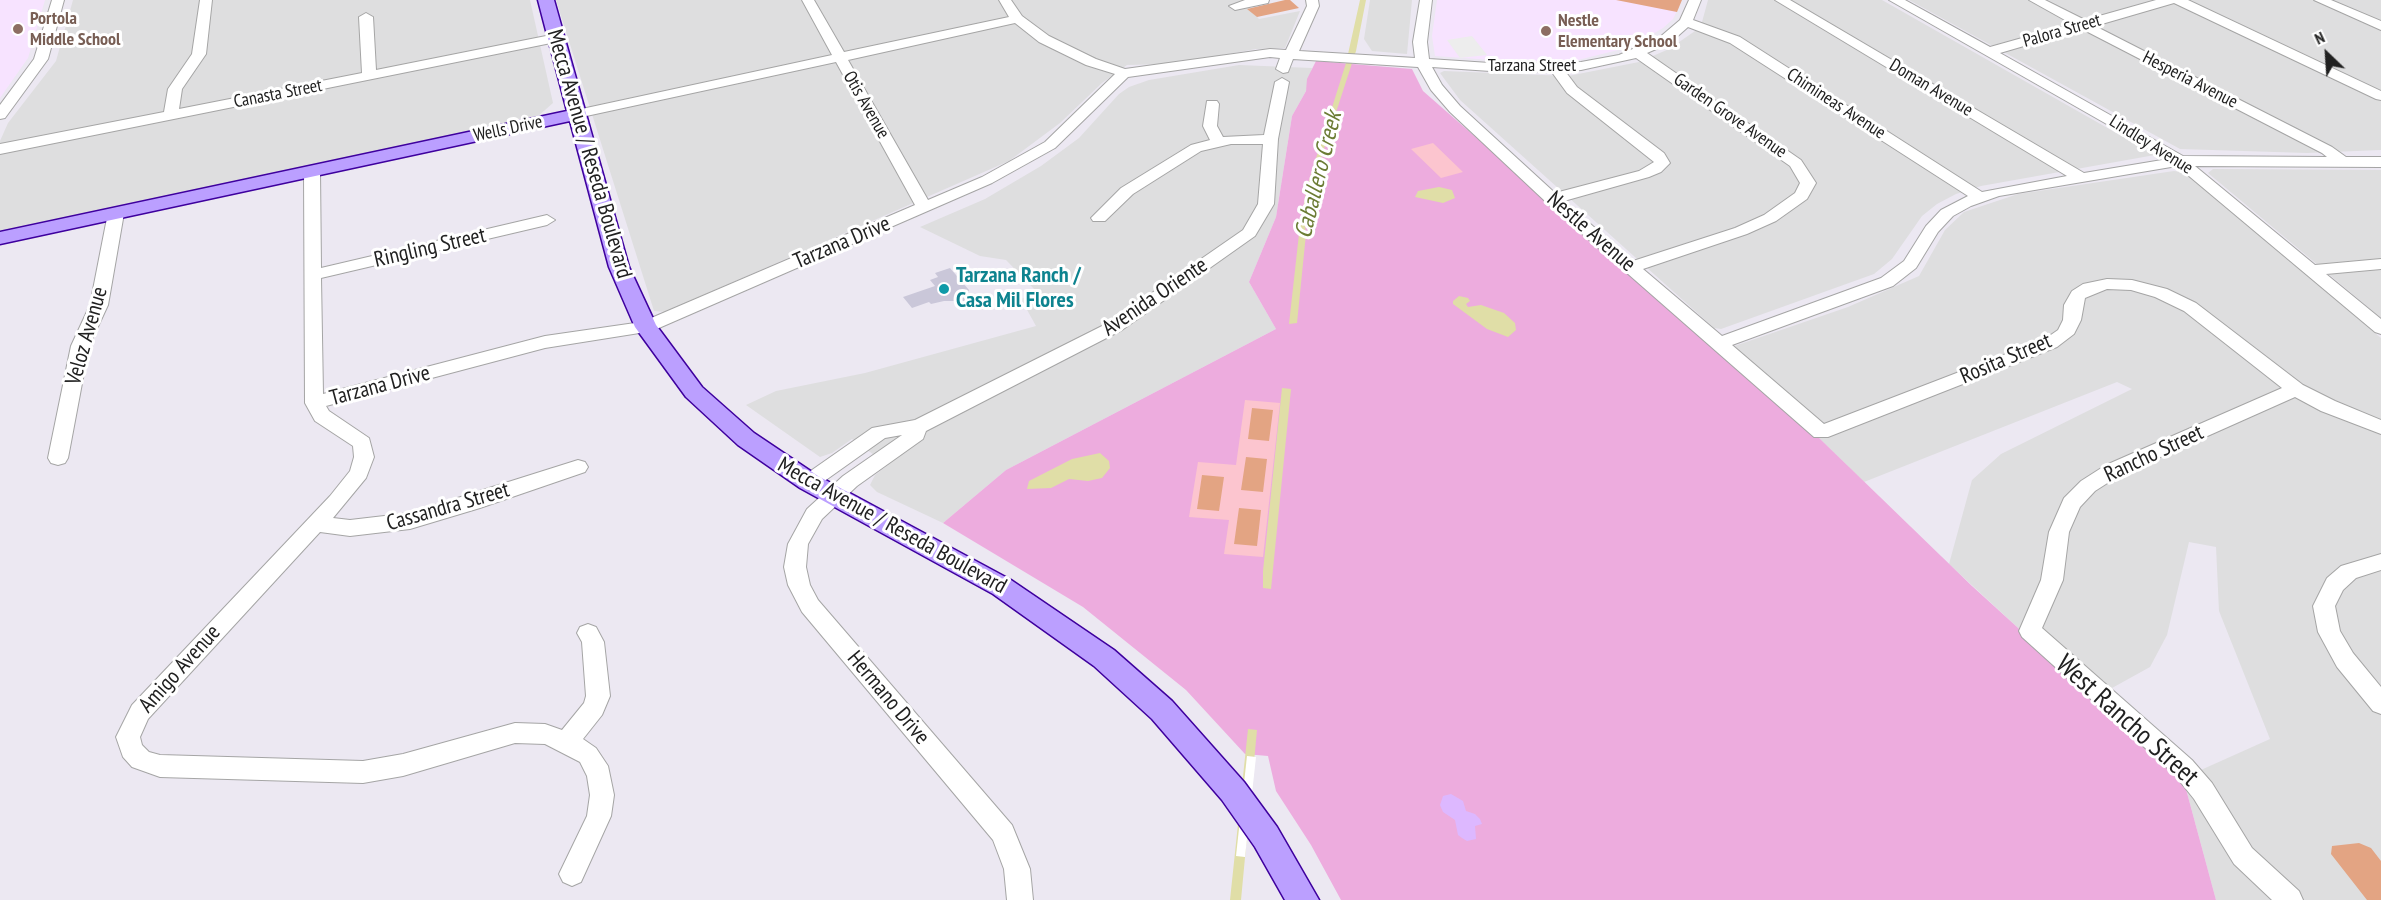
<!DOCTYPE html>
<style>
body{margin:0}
#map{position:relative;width:2381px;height:900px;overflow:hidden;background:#ece8f2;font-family:"PT Sans Narrow",sans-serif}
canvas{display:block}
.north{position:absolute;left:2297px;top:24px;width:60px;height:60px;-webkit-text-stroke:4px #fff;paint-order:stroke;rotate:335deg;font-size:16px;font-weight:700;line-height:24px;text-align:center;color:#212121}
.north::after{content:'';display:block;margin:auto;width:21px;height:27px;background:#212121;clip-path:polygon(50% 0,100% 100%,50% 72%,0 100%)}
</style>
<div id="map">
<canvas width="2381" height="900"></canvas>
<div class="north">N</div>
</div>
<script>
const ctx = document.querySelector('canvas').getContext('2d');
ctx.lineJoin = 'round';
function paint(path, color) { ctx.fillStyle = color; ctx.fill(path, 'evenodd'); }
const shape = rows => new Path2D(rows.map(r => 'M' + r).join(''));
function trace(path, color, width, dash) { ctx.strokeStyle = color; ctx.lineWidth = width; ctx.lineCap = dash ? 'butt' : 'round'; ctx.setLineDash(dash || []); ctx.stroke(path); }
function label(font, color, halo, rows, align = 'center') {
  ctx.font = font + ' "PT Sans Narrow",sans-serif'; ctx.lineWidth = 6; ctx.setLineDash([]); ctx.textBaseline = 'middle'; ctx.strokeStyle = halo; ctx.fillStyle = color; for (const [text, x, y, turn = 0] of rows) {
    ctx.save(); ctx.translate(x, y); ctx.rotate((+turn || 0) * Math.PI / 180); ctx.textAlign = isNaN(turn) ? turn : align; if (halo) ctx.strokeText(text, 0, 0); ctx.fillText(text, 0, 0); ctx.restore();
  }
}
paint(shape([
 [73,0,530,0,553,103,537,117,0,232,0,141,8,123,56,61],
 [556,0,1250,0,1243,2,1259,19,1300,11,1285,48,1256,49,1173,64,1127,65,1102,83,1060,123,1009,161,665,312,654,311],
 [1370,0,1412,0,1407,54,1372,51,1364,39],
 [1708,0,1882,0,2155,155,1981,186,1956,194,1937,204,1922,216,1892,259,1874,274,1721,329,1714,328,1460,100,1440,73,1444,71,1568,76,1639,62,1669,49,1695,31,1702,22],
 [1909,0,2381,0,2381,150,2307,153,2180,149],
 [1239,65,1312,68,1306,91,1292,116,1276,217,1249,282,1276,329,1006,470,943,523,877,492,870,485,875,475,888,465,852,439,832,453,820,457,746,405,776,391,865,373,1036,326,1021,299,1037,292,1006,260,980,256,920,227,985,199,1041,166,1079,138,1119,94,1129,87,1149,80],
 [2213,169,2381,170,2381,318,2208,173],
 [2174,171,2188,173,2381,338,2381,900,2216,900,2183,778,2270,739,2219,611,2216,547,2189,542,2167,635,2150,667,2094,698,1949,564,1972,480,2001,454,2132,389,2117,382,1864,482,1817,436,1720,351,1848,307,1919,276,1945,230,1964,212,2018,194]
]), '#dededf');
paint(shape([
 [0,0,45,0,28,58,0,98],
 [1437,0,1682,0,1673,19,1663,28,1630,47,1578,60,1536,63,1435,56,1432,36]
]), '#f7e3ff');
paint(shape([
 [1316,61,1412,69,1423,91,1817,436,1972,586,2183,778,2216,900,1341,900,1311,845,1276,791,1268,756,1245,754,1186,690,1083,607,943,523,1006,470,1276,329,1249,282,1276,217,1292,116,1306,91,1307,79]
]), '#edacde');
paint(shape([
 [1451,794,1463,801,1466,811,1475,814,1480,819,1482,824,1475,826,1476,839,1467,841,1462,838,1458,835,1455,820,1443,812,1440,805,1443,796]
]), '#ddb8ff');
paint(shape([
 [1433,143,1463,172,1441,178,1411,149],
 [1245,400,1280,403,1263,557,1224,554,1229,520,1189,517,1198,462,1236,465]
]), '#fcc5cf');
paint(shape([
 [1285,0,1290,0,1299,8,1257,17,1247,9],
 [1616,0,1682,0,1677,12],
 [1252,408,1273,410,1269,441,1248,439],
 [1246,457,1267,459,1263,492,1241,490],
 [1202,475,1224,477,1219,511,1197,509],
 [1239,508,1261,510,1257,546,1234,544],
 [2359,843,2371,848,2381,861,2381,900,2367,900,2331,854,2332,846]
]), '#e3a483');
paint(shape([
 [1472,36,1487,55,1460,58,1447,40]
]), '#ededed');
paint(shape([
 [1360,0,1366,0,1356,51,1311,189,1307,215,1302,214,1307,187,1346,63],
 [1439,187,1452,190,1455,198,1443,203,1415,197,1418,191],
 [1300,225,1305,225,1306,234,1297,323,1289,324],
 [1459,296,1468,298,1470,301,1466,304,1468,307,1481,305,1504,313,1515,323,1516,330,1508,337,1487,329,1453,304,1453,301],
 [1282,388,1291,389,1271,589,1263,588,1263,571],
 [1100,453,1109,461,1110,468,1102,478,1088,481,1069,479,1051,488,1027,489,1029,481,1072,459],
 [1248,729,1257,730,1241,900,1230,900]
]), '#e0dea7');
paint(shape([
 [1247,756,1256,757,1245,857,1236,856]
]), '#fff');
trace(shape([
 [1302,230,1305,211]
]), '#e0dea7', 3);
paint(shape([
 [950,268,969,290,966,301,944,301,931,304,929,302,912,308,903,297,935,286,930,280,938,277,935,273]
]), '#cac7d9');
const minor = shape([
 [52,0,64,0,48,59,5,118,0,119,0,105,34,59,52,0],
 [200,0,212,0,206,54,182,89,179,109,362,73,359,17,366,13,373,17,376,70,556,34,563,38,556,42,0,154,0,144,164,112,168,89,192,54,200,0],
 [802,0,814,0,844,52,1009,17,999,0,1011,0,1022,16,1049,36,1096,59,1125,69,1270,49,1286,50,1307,6,1306,0,1318,0,1319,6,1299,51,1415,58,1413,42,1420,0,1432,0,1427,42,1429,59,1505,64,1581,62,1619,55,1660,37,1680,20,1689,0,1701,0,1693,20,1740,37,1982,192,2067,176,1775,0,1790,0,2084,173,2168,159,1889,0,1905,0,1990,47,2072,24,2029,0,2045,0,2085,20,2156,0,2188,0,2381,91,2381,100,2376,99,2174,3,2095,26,2332,147,2346,157,2381,157,2381,167,2195,166,2315,265,2381,259,2381,269,2326,274,2381,319,2381,334,2375,332,2177,166,1999,196,1971,206,1953,216,1938,232,1916,268,1893,286,1732,345,1824,424,2045,339,2058,330,2063,320,2064,305,2072,291,2083,284,2107,279,2132,280,2167,289,2196,303,2303,385,2335,401,2381,420,2381,434,2321,411,2295,397,2120,475,2095,491,2080,507,2069,532,2063,580,2042,628,2192,760,2212,783,2252,848,2299,891,2303,900,2272,900,2234,864,2194,799,2174,774,2022,637,2019,631,2041,580,2049,532,2064,498,2081,481,2106,465,2282,388,2184,311,2155,297,2131,290,2107,289,2085,298,2081,320,2074,334,2057,347,1828,437,1814,437,1546,202,1450,112,1431,90,1418,67,1293,59,1288,72,1283,73,1276,69,1280,58,1270,57,1128,77,1055,148,992,183,652,331,545,348,326,406,329,411,369,438,374,457,366,478,333,518,350,520,410,513,578,460,585,462,588,467,585,472,480,508,410,529,350,536,320,532,148,719,140,737,142,745,149,752,160,755,363,761,403,754,515,723,545,724,562,730,584,703,586,696,582,642,577,633,580,627,588,624,596,627,604,642,610,696,602,715,583,739,596,748,608,766,614,795,611,816,581,882,572,886,563,882,559,874,587,816,590,795,587,776,580,762,545,744,515,743,403,776,363,783,160,777,132,767,123,757,116,737,132,705,330,496,350,471,354,457,353,446,315,421,305,403,304,171,307,168,312,166,320,171,321,268,547,215,555,220,547,225,321,278,323,394,545,336,642,322,915,205,836,62,577,118,570,114,577,110,832,55,802,0],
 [1015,23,1039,42,1086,65,1115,74,1045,142,982,177,928,200,848,60,1015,23],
 [1688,27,1730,43,1968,196,1941,210,1926,226,1904,261,1881,278,1722,336,1643,269,1747,234,1776,221,1807,199,1816,183,1801,160,1647,53,1670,43,1688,27],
 [2082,29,2322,153,2327,157,2183,156,2000,53,2082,29],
 [1636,58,1790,166,1800,183,1795,193,1764,215,1735,228,1633,261,1564,201,1649,177,1661,172,1670,163,1664,153,1577,87,1565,71,1581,70,1636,58],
 [1432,67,1505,72,1551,71,1567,93,1654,162,1639,171,1555,193,1460,106,1442,85,1432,67],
 [1245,0,1269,0,1268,3,1235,10,1229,6,1245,0],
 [2314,0,2331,0,2381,21,2381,30,2314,0],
 [1282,78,1289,82,1278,139,1274,204,1255,236,1122,330,926,431,923,439,857,486,822,519,808,544,806,567,810,585,818,600,1012,825,1030,869,1033,900,1007,900,1004,869,993,840,802,612,788,585,784,567,788,544,807,509,843,476,902,435,885,438,816,487,809,489,802,487,799,482,802,477,872,428,915,420,1110,322,1243,230,1258,204,1263,144,1231,144,1201,151,1133,194,1105,221,1093,221,1091,218,1121,188,1191,145,1210,140,1203,126,1207,101,1217,101,1219,104,1217,126,1223,137,1264,135,1275,82,1282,78],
 [116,208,124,213,108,305,89,346,68,458,65,463,58,465,51,463,48,458,71,346,90,305,108,213,116,208],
 [2381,554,2381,570,2356,578,2343,590,2335,606,2340,631,2353,653,2381,687,2381,714,2373,711,2337,667,2318,632,2313,606,2327,578,2341,566,2381,554]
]);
const major = shape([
 [538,0,554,0,629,267,656,325,702,387,754,433,818,476,1011,580,1114,650,1172,701,1244,782,1277,827,1319,900,1285,900,1255,847,1222,800,1152,719,1094,666,993,594,800,488,738,445,686,397,635,327,609,267,570,121,0,244,0,232,567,111,538,0]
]);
trace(minor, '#a5a5a5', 2);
trace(major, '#3e009e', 3);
paint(minor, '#fff');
paint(major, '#bb9fff');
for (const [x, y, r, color] of [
 [18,29,6,"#8d6e63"],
 [1546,31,6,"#8d6e63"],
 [944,289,6,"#0f9aa8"]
]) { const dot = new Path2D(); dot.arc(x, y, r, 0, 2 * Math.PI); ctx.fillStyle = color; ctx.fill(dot); trace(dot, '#fff', 2); }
label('bold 18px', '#785e54', '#fff', [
 ["Portola",30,19],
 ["Middle School",30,40],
 ["Nestle",1558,21],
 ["Elementary School",1558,42]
], 'left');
label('18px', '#212121', '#fff', [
 ["Palora Street",2062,31,-16],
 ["Tarzana Street",1532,66],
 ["Hesperia Avenue",2190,80,27],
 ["Doman Avenue",1931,88,31],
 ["Canasta Street",278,94,-11],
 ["Chimineas Avenue",1836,104,33],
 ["Otis Avenue",866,105,60],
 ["Garden Grove Avenue",1730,116,35],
 ["Wells Drive",508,129,-12],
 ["Lindley Avenue",2151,145,32]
]);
label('22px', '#212121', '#fff', [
 ["Mecca Avenue / Reseda Boulevard",589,154,74],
 ["Nestle Avenue",1591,232,41],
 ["Tarzana Drive",842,243,-23],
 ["Ringling Street",430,248,-13],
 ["Avenida Oriente",1155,297,-34],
 ["Veloz Avenue",87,336,-74],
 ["Rosita Street",2006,359,-23],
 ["Tarzana Drive",380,386,-15],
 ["Rancho Street",2154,454,-25],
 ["Cassandra Street",448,507,-16],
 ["Mecca Avenue / Reseda Boulevard",892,526,29],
 ["Amigo Avenue",180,669,-48],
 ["Hermano Drive",888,698,50]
]);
label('bold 22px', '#0d838f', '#fff', [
 ["Tarzana Ranch /",956,276],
 ["Casa Mil Flores",956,301]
], 'left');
label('italic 24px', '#6c7c35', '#fff', [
 ["Caballero Creek",1319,175,-76]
]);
label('27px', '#212121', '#fff', [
 ["West Rancho Street",2127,721,42]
]);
</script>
